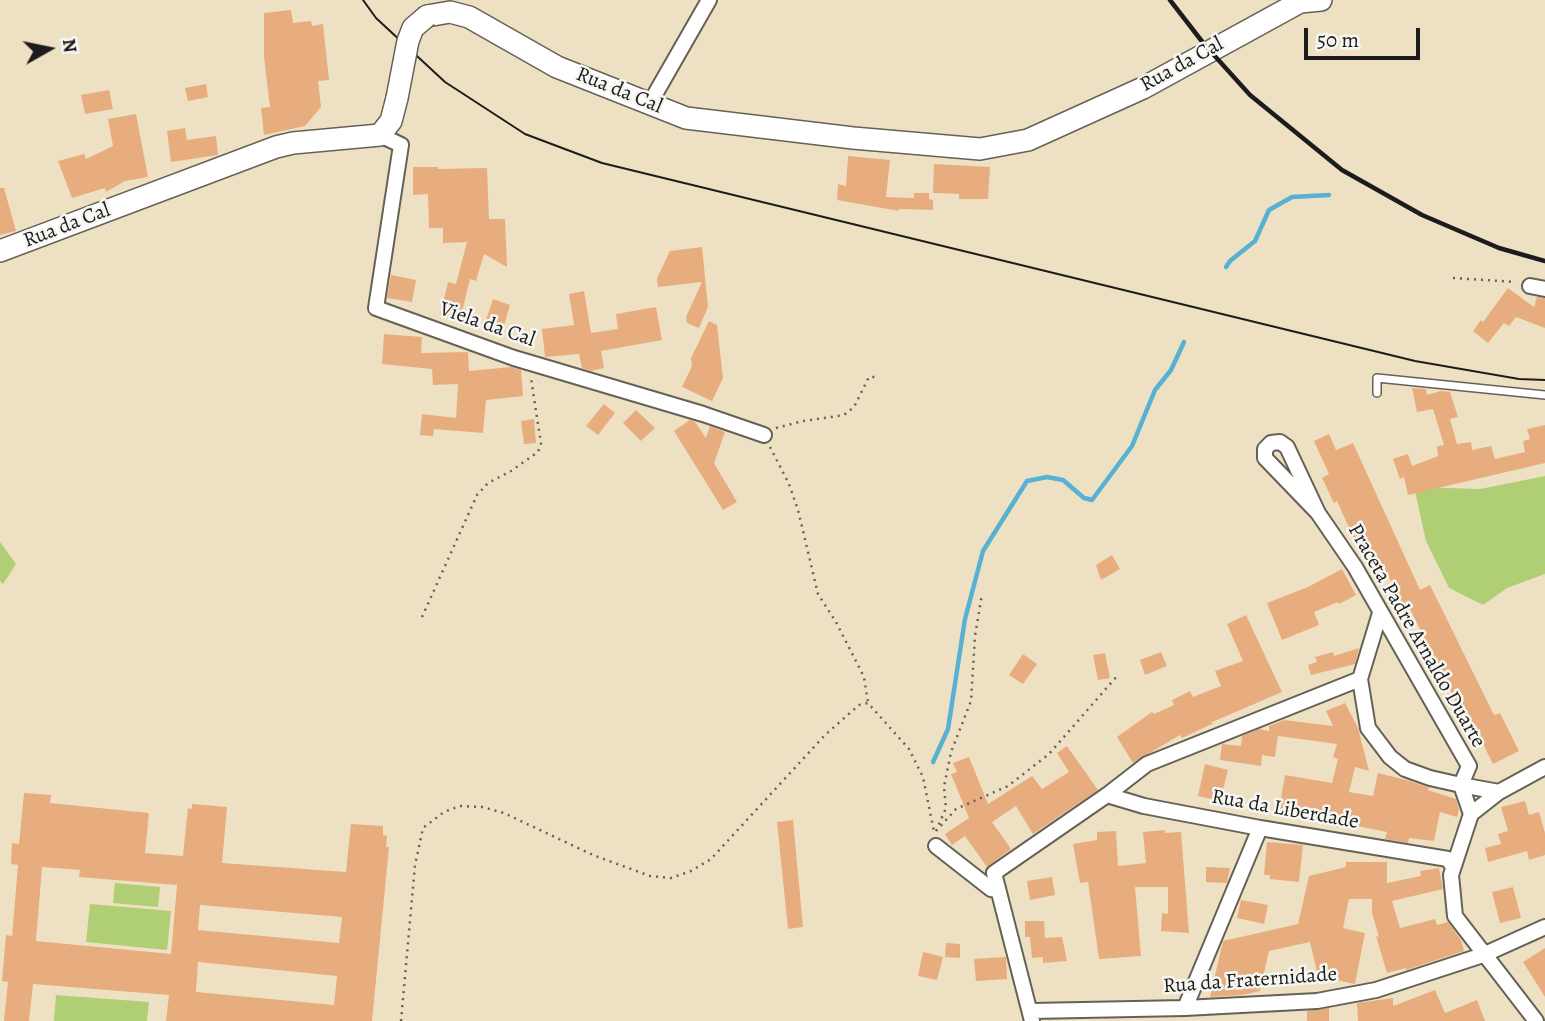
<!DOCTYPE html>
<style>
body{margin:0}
#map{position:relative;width:1545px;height:1021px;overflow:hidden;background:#eee1c3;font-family:Alegreya,serif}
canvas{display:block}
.north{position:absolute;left:14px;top:14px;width:70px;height:70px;-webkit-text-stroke:5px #f6f6f2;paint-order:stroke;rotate:81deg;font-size:19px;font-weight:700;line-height:28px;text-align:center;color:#1c1c1c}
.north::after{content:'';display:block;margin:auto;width:24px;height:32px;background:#1c1c1c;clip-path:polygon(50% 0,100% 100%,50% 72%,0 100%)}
.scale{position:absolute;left:1304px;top:28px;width:116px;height:32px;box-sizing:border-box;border:4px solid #1c1c1c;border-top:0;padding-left:9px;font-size:21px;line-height:24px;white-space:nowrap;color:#1c1c1c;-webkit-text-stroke:5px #f6f6f2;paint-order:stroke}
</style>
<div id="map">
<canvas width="1545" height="1021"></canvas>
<div class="north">N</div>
<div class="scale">50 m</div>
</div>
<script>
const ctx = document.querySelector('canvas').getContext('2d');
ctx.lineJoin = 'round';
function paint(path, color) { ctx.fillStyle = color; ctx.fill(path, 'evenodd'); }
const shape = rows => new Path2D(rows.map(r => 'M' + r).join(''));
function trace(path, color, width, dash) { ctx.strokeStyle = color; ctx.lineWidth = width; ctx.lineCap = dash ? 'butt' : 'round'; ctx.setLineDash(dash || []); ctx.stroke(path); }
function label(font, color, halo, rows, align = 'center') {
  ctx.font = font + ' Alegreya,serif'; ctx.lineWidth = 5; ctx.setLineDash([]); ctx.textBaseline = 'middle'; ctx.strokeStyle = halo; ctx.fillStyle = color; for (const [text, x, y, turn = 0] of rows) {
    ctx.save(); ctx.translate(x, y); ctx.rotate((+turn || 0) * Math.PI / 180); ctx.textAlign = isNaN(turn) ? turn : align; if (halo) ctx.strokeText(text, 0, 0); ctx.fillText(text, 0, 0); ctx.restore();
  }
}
paint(shape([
 [1545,476,1545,574,1507,588,1483,605,1449,588,1426,541,1414,487,1480,489],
 [0,542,16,564,3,584,0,581],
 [115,883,160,887,158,907,113,903],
 [90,904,171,911,167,950,86,942],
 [56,995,149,1002,147,1021,54,1021]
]), '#b0ce74');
trace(shape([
 [1226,267,1230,261,1255,241,1269,210,1292,197,1329,195],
 [933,762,948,729,965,619,983,551,1027,481,1047,477,1063,480,1084,498,1092,500,1132,446,1155,390,1171,370,1184,342]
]), '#56b1d3', 4.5);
paint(shape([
 [291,10,293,23,311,21,312,26,323,24,329,80,318,81,321,107,305,126,264,135,261,108,270,107,264,57,264,13],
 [206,84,208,97,188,101,185,88],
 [109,90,113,109,85,114,81,95],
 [136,114,148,177,125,181,106,192,105,188,72,198,58,161,84,154,86,159,113,146,108,119],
 [185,128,187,140,216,136,218,155,171,162,167,131],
 [848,156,890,160,886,197,914,198,914,193,929,193,929,199,933,200,933,210,899,209,899,211,837,200,838,184,846,186],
 [934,164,990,167,988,199,959,199,959,194,933,193],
 [413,167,438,167,438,169,487,168,489,219,505,219,507,267,484,254,476,281,470,279,460,320,440,315,448,282,456,284,467,242,443,243,443,228,429,228,428,194,413,195],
 [0,188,4,188,16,231,0,235],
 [702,247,708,307,699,328,687,323,686,317,702,282,658,287,657,278,670,251],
 [391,275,416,280,412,302,387,298],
 [1508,288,1534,307,1537,297,1545,298,1545,328,1516,317,1509,326,1504,323,1488,343,1473,331,1481,320,1483,322],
 [584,291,591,333,618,329,616,314,656,307,662,340,601,351,604,368,591,371,582,368,579,354,545,357,542,329,574,325,569,294],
 [493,299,510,305,502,332,484,326],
 [709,321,717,325,723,378,712,401,682,387,692,366,691,358],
 [384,334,422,337,421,353,468,352,469,371,511,367,521,370,523,396,486,400,483,433,434,429,433,436,420,435,422,414,456,418,458,384,433,385,432,369,382,364],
 [1412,388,1426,389,1427,395,1441,391,1450,392,1458,417,1450,419,1457,444,1471,442,1472,450,1491,446,1495,459,1525,452,1523,441,1530,439,1527,429,1545,425,1545,463,1408,495,1404,477,1400,479,1393,459,1408,454,1412,466,1438,456,1437,446,1444,445,1433,409,1417,412],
 [604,404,615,413,598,435,586,426],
 [636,410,655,428,641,441,623,423],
 [534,419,536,443,524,444,521,421],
 [690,420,695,422,706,438,710,426,725,432,714,463,737,502,723,510,674,431],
 [1329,434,1336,450,1353,443,1420,590,1430,585,1494,715,1500,713,1519,751,1493,764,1465,708,1460,710,1407,603,1402,605,1387,573,1376,578,1359,539,1355,541,1337,501,1334,503,1322,478,1329,474,1314,441],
 [1112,555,1120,569,1101,580,1096,565],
 [1342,569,1356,595,1339,604,1338,602,1314,612,1319,625,1282,640,1267,603,1308,587],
 [1246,615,1282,692,1210,723,1214,723,1182,738,1180,735,1133,763,1117,737,1152,712,1154,714,1174,705,1172,700,1190,691,1193,697,1221,686,1215,671,1243,661,1227,624],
 [1359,648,1355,664,1311,675,1308,665,1317,662,1315,657,1333,652,1334,656],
 [1161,652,1167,666,1145,675,1140,660],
 [1105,653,1110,678,1098,680,1093,655],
 [1023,654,1037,664,1023,684,1009,675],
 [1345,703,1358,728,1369,771,1355,767,1349,792,1373,796,1378,773,1410,781,1429,788,1428,790,1456,799,1459,810,1457,817,1440,812,1434,841,1409,838,1408,843,1385,839,1387,832,1342,823,1341,828,1321,824,1322,818,1279,810,1285,775,1332,783,1338,759,1333,757,1337,744,1278,736,1275,757,1262,755,1261,766,1220,760,1222,744,1241,746,1242,736,1259,729,1269,731,1269,726,1284,720,1333,726,1326,711],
 [1067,746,1098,790,1033,834,1016,806,992,822,1011,849,987,867,965,836,952,845,945,834,969,818,951,774,957,772,953,763,969,757,988,804,1032,776,1042,789,1069,772,1057,753],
 [1205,764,1228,770,1220,801,1198,796],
 [24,793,51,795,50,803,149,813,145,853,183,856,188,808,192,809,192,804,227,807,222,863,346,872,351,824,383,826,383,835,387,836,386,847,389,847,372,1021,166,1021,169,995,33,984,29,1021,4,1021,8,982,2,981,6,935,12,936,18,865,11,864,12,843,19,844],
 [42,867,80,870,79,877,177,885,171,954,36,941],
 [200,905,342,917,339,943,198,930],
 [198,962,337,976,334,1005,196,992],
 [1525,801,1529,815,1539,812,1545,833,1545,855,1529,860,1527,851,1488,862,1485,848,1501,844,1498,834,1508,831,1501,807],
 [793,820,803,927,788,929,777,822],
 [1165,830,1165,833,1181,832,1189,933,1161,931,1162,913,1168,914,1168,887,1135,887,1141,956,1099,959,1088,882,1080,883,1073,844,1097,840,1097,832,1116,831,1118,866,1146,863,1143,832],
 [1267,842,1303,845,1299,882,1270,879,1270,875,1264,875],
 [1346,862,1387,862,1387,883,1421,876,1420,871,1439,868,1443,889,1392,901,1400,928,1435,919,1437,925,1448,922,1461,940,1464,951,1406,970,1406,968,1387,973,1376,936,1379,937,1372,913,1372,899,1349,899,1343,928,1365,933,1355,984,1318,976,1310,942,1269,951,1260,991,1242,995,1210,997,1223,941,1298,924,1309,876,1346,867],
 [1206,867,1230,868,1227,883,1206,882],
 [1052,877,1055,895,1030,900,1027,881],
 [1513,887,1521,918,1500,923,1492,892],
 [1241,900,1268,905,1264,924,1237,918],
 [1025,921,1044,921,1045,938,1062,937,1067,961,1043,963,1043,957,1032,958,1030,937,1025,937],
 [946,943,960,944,960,958,945,957],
 [1545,948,1545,997,1523,962],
 [923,952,943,957,937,980,918,976],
 [1006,957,1007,979,976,981,974,959],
 [1435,990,1445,1013,1477,1000,1485,1021,1358,1021,1357,1003,1393,998,1393,1006],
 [1329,1008,1329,1021,1307,1021,1307,1011]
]), '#e8ad7f');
const lane = shape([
 [1377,393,1377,378,1545,395]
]);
const street = shape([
 [650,103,709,0],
 [380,135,401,145,376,308,514,358,703,414,764,435],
 [1530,286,1545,289],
 [1318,513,1265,458,1265,449,1271,443,1280,442,1287,447,1318,513,1355,567,1469,766,1461,785,1499,792],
 [1360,679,1380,613],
 [1107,795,1144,806,1260,828,1448,859,1453,867],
 [1471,814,1499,792,1545,767],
 [936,846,991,889,997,890],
 [1185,1008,1260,828],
 [1031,1011,1185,1008,1317,1001,1376,990,1483,955,1545,927],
 [1032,1021,994,873,1107,795,1147,764,1360,679,1368,728,1390,757,1405,769,1430,778,1461,785,1471,814,1451,875,1455,916,1536,1021]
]);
const secondary = shape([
 [427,16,450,12,469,17,557,67,686,118,853,138,980,149,1028,140,1143,88,1300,2,1321,0],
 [0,251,276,147,293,143,380,135,391,121,397,98]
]);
trace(lane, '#666156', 10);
trace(street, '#666156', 18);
trace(secondary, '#666156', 24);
trace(shape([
 [1453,278,1516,282],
 [776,428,803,421,844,415,854,407,869,377,875,377],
 [770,447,789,484,798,510,818,594,836,622,864,677,868,703],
 [422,617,477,495,488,483,511,471,538,452,541,444,531,378],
 [936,831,946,808,944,787,951,752,971,701,975,636,982,594],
 [936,831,956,809,1008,786,1049,754,1118,675],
 [401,1021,415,865,423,828,444,812,460,806,482,807,504,813,593,855,650,876,671,878,691,871,711,859,825,735,859,705,868,703,909,749,923,777,934,832]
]), '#666156', 2.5, [2, 5]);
trace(lane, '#fff', 7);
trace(street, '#fff', 14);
trace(secondary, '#fff', 21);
trace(shape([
 [363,0,376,18,445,82,525,134,602,163,1415,361,1519,379,1545,380]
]), '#1c1c1c', 2);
trace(shape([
 [1170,0,1204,44,1250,95,1342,170,1422,215,1499,248,1545,261]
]), '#1c1c1c', 4.5);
const secondaryBridge = shape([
 [397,98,408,41,413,28,427,16]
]);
trace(secondaryBridge, '#666156', 24, []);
trace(secondaryBridge, '#fff', 21);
label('21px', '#1c1c1c', '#f6f6f2', [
 ["Rua da Cal",1182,65,-29],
 ["Rua da Cal",619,91,22],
 ["Rua da Cal",67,226,-21],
 ["Viela da Cal",487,325,19],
 ["Praceta Padre Arnaldo Duarte",1416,636,60],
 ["Rua da Liberdade",1285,810,10],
 ["Rua da Fraternidade",1250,981,-4]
]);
</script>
